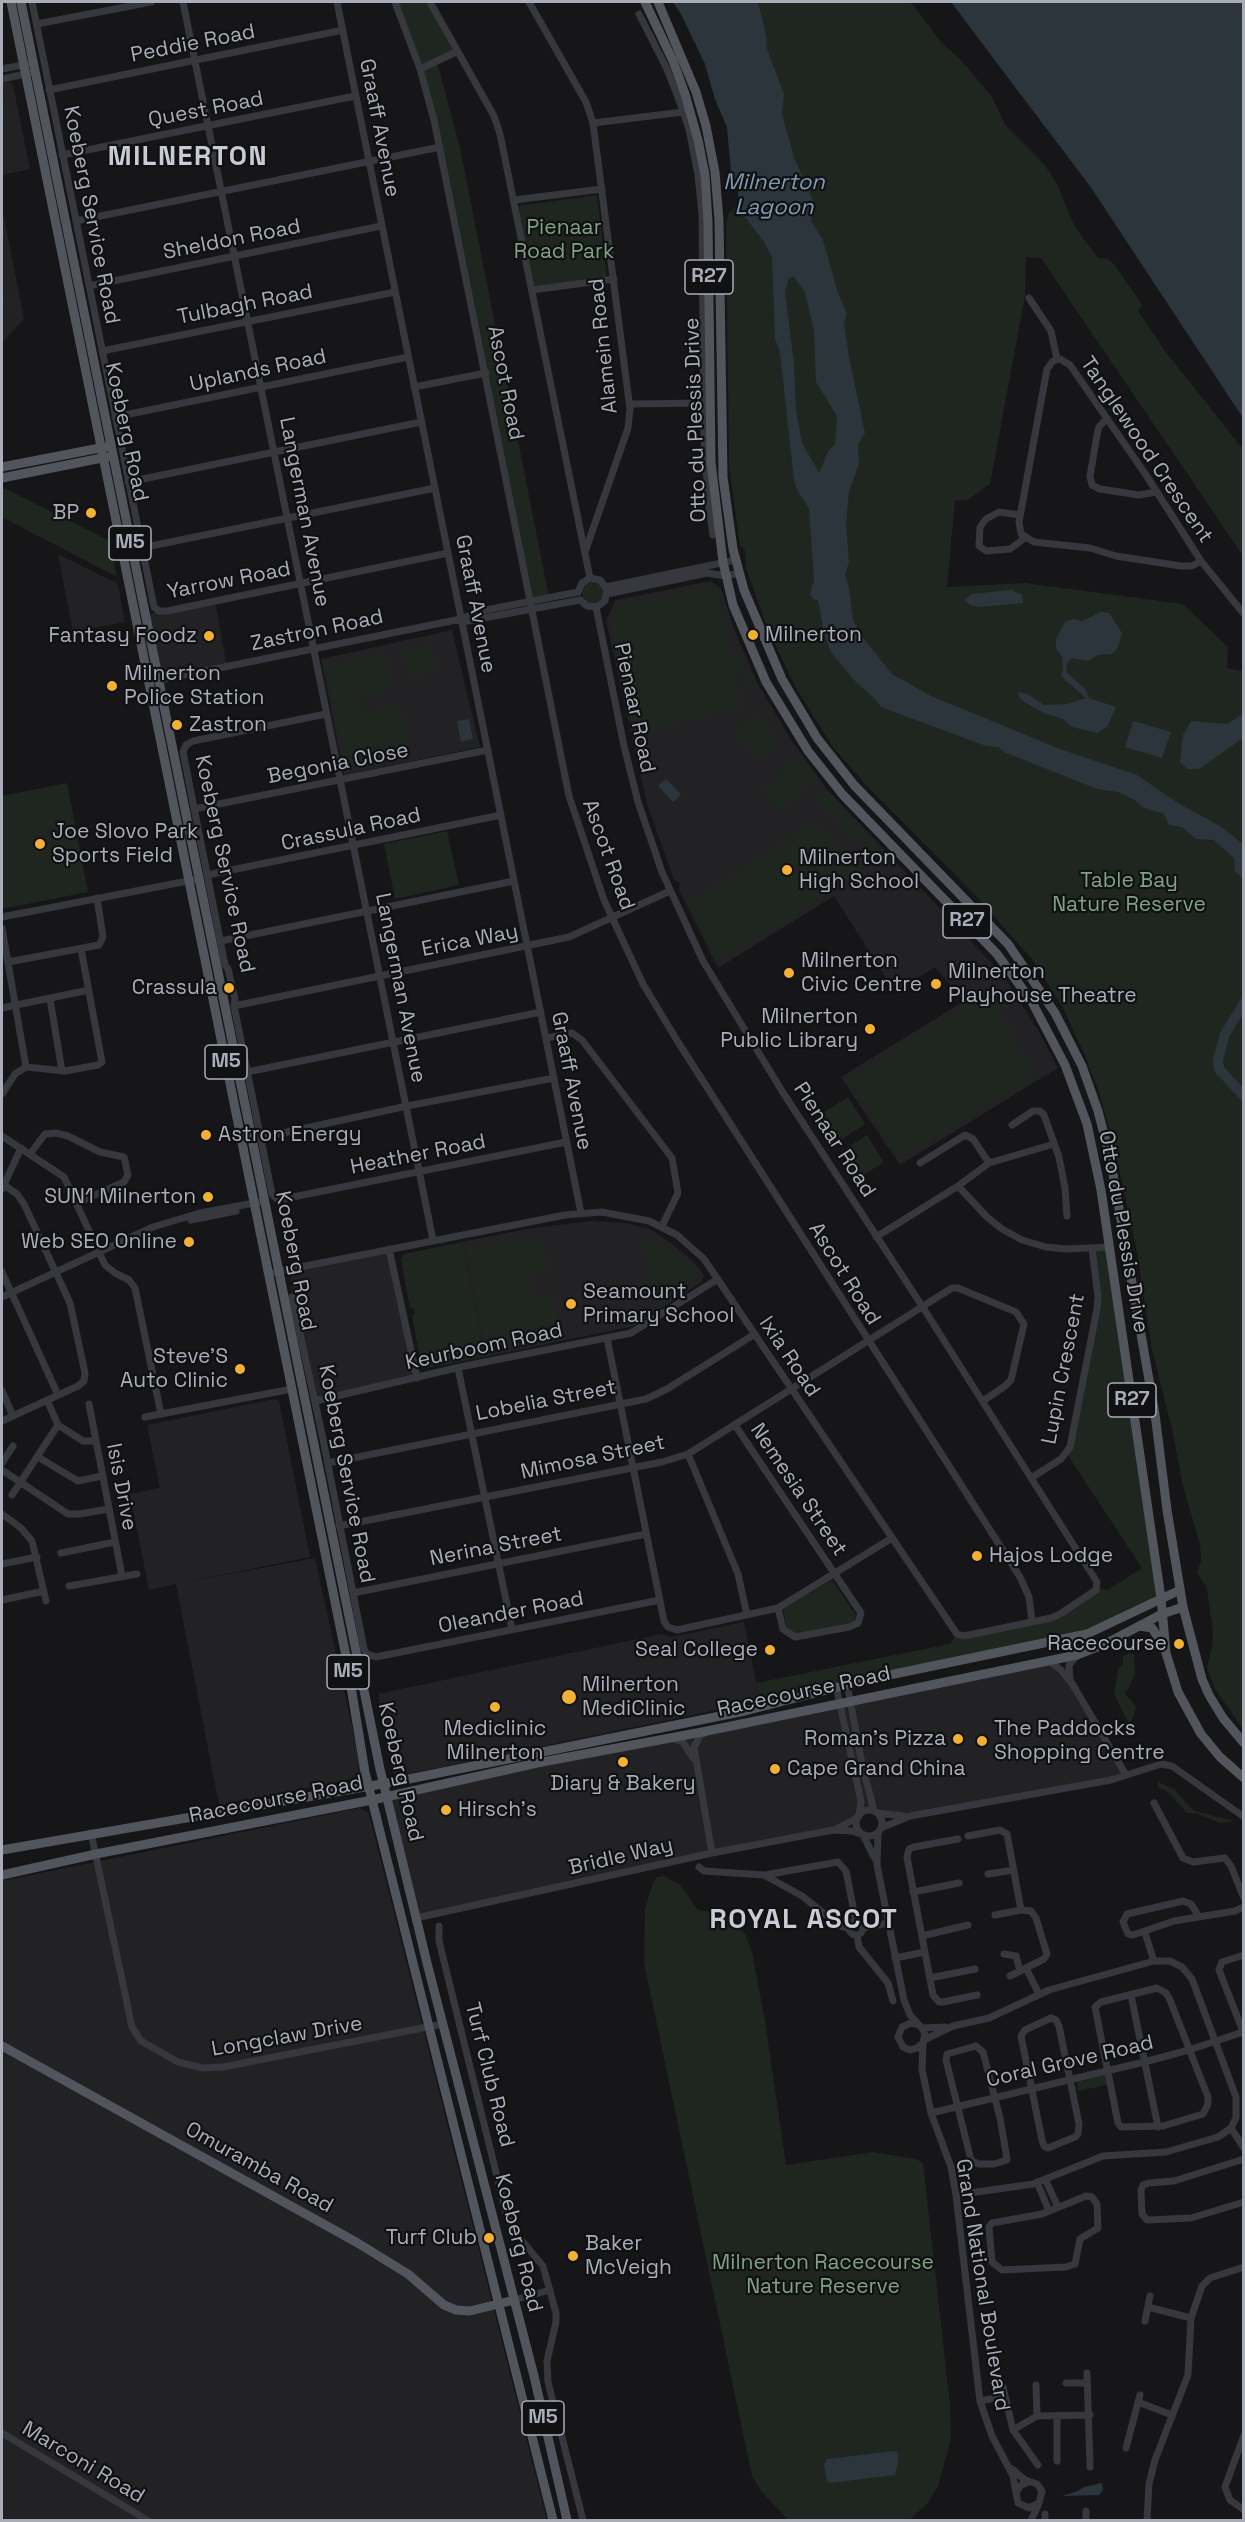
<!DOCTYPE html>
<style>
body{margin:0}
#map{position:relative;width:1245px;height:2522px;overflow:hidden;background:#161618;font-family:"Space Grotesk",sans-serif}
canvas{display:block}
.frame{position:absolute;inset:0;border:3px solid #a8adb8;pointer-events:none}
</style>
<div id="map">
<canvas width="1245" height="2522"></canvas>
<div class="frame"></div>
</div>
<script>
const ctx = document.querySelector('canvas').getContext('2d');
ctx.lineJoin = 'round';
function paint(path, color) { ctx.fillStyle = color; ctx.fill(path, 'evenodd'); }
const shape = rows => new Path2D(rows.map(r => 'M' + r).join(''));
function trace(path, color, width, dash) { ctx.strokeStyle = color; ctx.lineWidth = width; ctx.lineCap = dash ? 'butt' : 'round'; ctx.setLineDash(dash || []); ctx.stroke(path); }
function label(font, color, halo, rows, align = 'center') {
  ctx.font = font + ' "Space Grotesk",sans-serif'; ctx.lineWidth = 4.5; ctx.setLineDash([]); ctx.textBaseline = 'middle'; ctx.strokeStyle = halo; ctx.fillStyle = color; for (const [text, x, y, turn = 0] of rows) {
    ctx.save(); ctx.translate(x, y); ctx.rotate((+turn || 0) * Math.PI / 180); ctx.textAlign = isNaN(turn) ? turn : align; if (halo) ctx.strokeText(text, 0, 0); ctx.fillText(text, 0, 0); ctx.restore();
  }
}
paint(shape([
 [10,82,13,85,30,169,2,175,2,83],
 [2,206,24,319,2,343],
 [58,554,118,584,125,622,73,632],
 [711,581,721,588,734,629,758,684,790,738,826,788,1003,975,1039,1032,1058,1068,900,1165,841,1077,964,1001,935,967,895,992,834,896,718,968,679,890,680,883,674,880,647,804,606,620,616,600],
 [215,602,227,667,159,680,146,618,157,610],
 [452,630,480,747,344,775,321,659],
 [592,1221,625,1223,650,1229,675,1246,692,1260,704,1275,702,1282,634,1326,485,1357,462,1242,526,1229],
 [389,1249,417,1378,315,1401,292,1297,290,1269],
 [275,1399,279,1401,310,1557,177,1584,315,1558,363,1777,219,1805,176,1584,149,1590,130,1494,160,1488,147,1425],
 [744,1622,760,1701,398,1776,392,1772,378,1694,661,1634,672,1637],
 [1049,1661,1061,1670,1126,1775,910,1816,865,1811,845,1826,416,1918,386,1796],
 [360,1808,369,1814,547,2520,2,2520,2,1881]
]), '#222225');
paint(shape([
 [395,2,430,2,456,52,437,62,460,148,549,597,531,601,428,94],
 [673,2,911,2,941,42,961,60,992,97,1005,125,1044,164,1057,184,1073,223,1082,237,1098,258,1107,259,1114,264,1142,305,1138,311,1168,355,1243,449,1243,556,1041,258,1026,257,1025,296,990,484,968,500,955,501,947,587,1025,583,1183,604,1228,647,1227,668,1243,671,1243,1729,1215,1689,1207,1667,1212,1648,1213,1632,1207,1589,1197,1572,1201,1561,1200,1545,1182,1482,1173,1433,1152,1350,1137,1253,1114,1144,1098,1090,1084,1053,1062,1006,1031,958,974,894,868,787,832,746,796,688,769,632,746,568,745,551,740,545,729,466,726,225,728,214,738,204,738,191,731,171,727,127,715,99,705,64,681,14],
 [6,91,12,123,2,125,2,92],
 [597,195,607,278,535,288,518,206],
 [2,290,15,303,2,317],
 [2,487,110,541,117,577,2,517],
 '582 593a11 11 0 1 1 22 0a11 11 0 1 1-22 0Z',
 [710,586,718,591,730,653,736,651,755,687,750,690,732,657,741,708,634,734,610,622,620,605],
 [431,644,437,671,409,677,403,650],
 [385,652,393,689,360,696,363,712,400,704,411,755,348,769,325,666],
 [756,713,768,727,746,748,734,734],
 [769,728,780,739,758,760,748,749],
 [796,758,817,780,806,790,786,768],
 [785,769,805,791,794,801,774,779],
 [773,780,793,802,782,812,762,790],
 [67,783,88,892,2,909,2,796],
 [825,790,847,811,837,821,815,799],
 [847,814,868,835,859,845,838,823],
 [809,825,824,828,864,873,719,961,687,904],
 [447,831,459,885,395,899,384,844],
 [870,838,889,858,880,867,861,847],
 [990,989,1035,1077,901,1158,846,1079],
 [848,1097,865,1124,838,1142,821,1114],
 [867,1135,884,1162,857,1179,840,1152],
 [647,1236,673,1250,699,1274,698,1279,656,1308,654,1307,643,1240],
 [522,1238,542,1340,487,1352,467,1249],
 [542,1240,549,1272,532,1276,525,1244],
 [462,1242,485,1357,427,1368,421,1365,412,1315,415,1314,413,1308,410,1308,401,1259,404,1254],
 [1110,1247,1161,1598,1099,1629,745,1711,760,1701,756,1683,950,1644,957,1634,1050,1618,1097,1588,1108,1590,1142,1568,1067,1454,1097,1309,1092,1248],
 [553,1293,560,1325,543,1328,536,1297],
 [832,1580,856,1615,854,1622,797,1635,787,1629,783,1609],
 [1129,1653,1134,1654,1135,1673,1128,1690,1124,1692,1136,1707,1130,1727,1114,1694,1118,1669,1123,1664,1123,1657],
 [1158,1782,1174,1789,1194,1811,1235,1821,1220,1823,1196,1813,1187,1813,1167,1791,1158,1787],
 [664,1876,679,1884,698,1910,724,1914,733,1919,746,1936,752,1952,765,2021,786,2165,873,2152,916,2159,923,2163,950,2405,951,2439,938,2486,928,2503,909,2520,788,2520,761,2491,752,2476,644,1963,645,1909,653,1882,657,1877],
 [1105,2075,1107,2085,1078,2091,1077,2082]
]), '#1e261f');
paint(shape([
 [673,2,758,2,767,39,766,46,784,94,782,113,785,126,795,160,813,200,811,221,823,240,838,293,847,314,844,323,849,357,865,433,858,444,859,464,849,491,846,524,849,562,845,575,849,588,853,620,863,638,892,674,931,696,1060,749,1137,775,1178,803,1220,826,1243,844,1243,887,1243,879,1235,871,1234,858,1214,840,1196,839,1182,827,1169,825,1164,814,1142,807,1135,800,1118,792,1097,789,1004,752,999,747,986,746,881,707,876,700,853,679,831,652,824,633,818,600,813,599,810,594,814,580,809,508,797,490,794,480,780,352,775,339,772,257,764,242,739,209,738,191,731,171,727,127,715,99,705,64,681,14],
 [793,276,805,292,814,331,816,382,837,416,835,444,829,450,819,473,802,443,796,411,794,364,785,292,789,278],
 [951,2,1243,2,1243,418,1092,189],
 [1011,590,1022,595,1023,603,981,607,970,605,965,600,971,594],
 [1101,612,1109,613,1122,633,1118,647,1112,654,1098,655,1088,661,1072,658,1066,664,1067,673,1085,689,1089,698,1116,707,1107,727,1097,733,1072,727,1063,719,1044,713,1024,702,1018,695,1020,692,1027,694,1044,705,1067,704,1086,698,1061,676,1063,668,1062,657,1056,648,1056,639,1065,622,1073,619,1082,621],
 [1243,714,1243,738,1199,769,1187,769,1180,762,1183,735,1191,721,1227,724],
 [469,719,473,739,461,742,457,721],
 [1133,721,1171,732,1162,758,1125,747],
 [666,779,681,795,673,802,658,786],
 [895,2451,898,2453,898,2462,895,2475,830,2483,827,2481,824,2464,827,2459],
 [1102,2483,1103,2490,1099,2495,1062,2496,1078,2491,1084,2487]
]), '#2c353c');
trace(shape([
 [1244,1003,1225,1034,1218,1060,1219,1069,1244,1096]
]), '#2c353c', 10);
trace(shape([
 [32,2,154,607,159,611,167,611,448,553],
 [183,2,433,1240],
 [337,2,581,1213],
 [395,2,420,69,434,120,569,796,604,900,643,984,678,1042,1020,1577,1029,1597,1032,1622],
 [430,2,494,116,500,134,590,578],
 [529,2,586,102,593,123,630,409,628,428,585,552],
 [639,14,666,67,678,97,689,129,698,175,702,215,704,437,708,499,713,535],
 [37,24,151,2],
 [2,69,28,64],
 [420,69,456,52],
 [2,79,30,73],
 [49,90,343,30],
 [593,123,683,112],
 [62,155,355,96],
 [514,200,602,189],
 [76,221,440,147],
 [89,286,381,226],
 [532,290,614,279],
 [1029,298,1051,331,1057,359],
 [102,351,395,292],
 [414,387,486,373],
 [630,404,704,403],
 [115,417,408,357],
 [1107,418,1099,427,1097,435,1090,476,1092,485,1100,489,1139,495,1156,492],
 [128,482,421,422],
 [1020,515,999,512,986,519,980,527,979,546,986,551,1010,549,1025,538],
 [141,548,435,488],
 [1201,561,1192,566,1181,566,1116,556,1090,548,1034,542,1021,534,1019,522,1047,369,1053,361,1060,359,1070,365,1146,475,1201,561,1244,614],
 [606,587,736,560],
 [578,592,582,583,590,578,600,580,607,589,605,601,597,607,587,606,580,600],
 [607,594,707,573,726,576,739,573],
 [459,621,468,621,580,600],
 [155,681,456,620,486,610,578,592],
 [326,714,193,741,186,745,183,752,225,965,228,969,235,999,234,1006,272,1194,277,1199,283,1199,566,1142],
 [194,809,488,750],
 [207,875,501,815],
 [2,917,193,880],
 [2,928,26,1067],
 [221,941,514,881],
 [8,962,99,945,103,937,97,898],
 [50,999,62,1071],
 [234,1006,569,937,670,891],
 [2,1008,89,990],
 [547,1038,572,1033,582,1040,672,1158,678,1193,662,1226],
 [247,1072,541,1012],
 [2,1094,15,1074,26,1067,65,1071,98,1065,102,1062,81,949],
 [1012,1125,1033,1111,1040,1111,1044,1115,1059,1157,1065,1188,1067,1216],
 [2,1136,64,1177,105,1265,115,1273,129,1280,135,1288,161,1414],
 [260,1138,407,1106,554,1078],
 [30,1154,45,1134,56,1133,68,1136,100,1152,124,1157,128,1175,124,1182,77,1203],
 [920,1163,965,1135,973,1139,989,1163],
 [958,1186,989,1163,1054,1144],
 [2,1189,21,1148],
 [191,1220,236,1211],
 [876,1237,958,1186,987,1217,1002,1229,1022,1240,1046,1247,1066,1249,1110,1247],
 [389,1249,417,1378],
 [2,1272,58,1395],
 [275,1272,565,1215,602,1212,649,1221,677,1235,704,1259,957,1634,964,1636,1051,1618,1060,1614,1096,1590,1097,1582,922,1306,782,1091,703,961,662,872,638,802,624,746,596,607],
 [2,1297,153,1227,200,1213,265,1201],
 [292,1297,323,1439,364,1649,367,1654,376,1657,660,1600],
 [607,1338,664,1621,668,1627,677,1630,778,1608,892,1538],
 [458,1368,512,1629],
 [2,1391,13,1416],
 [47,1400,58,1425,83,1441,96,1441],
 [315,1401,465,1366,631,1333,718,1279],
 [89,1404,122,1576],
 [145,1417,292,1389],
 [2,1421,78,1386,84,1381,85,1373,70,1303,24,1204,17,1194,4,1185],
 [735,1425,861,1613,858,1623,849,1627,795,1637,783,1629,778,1608],
 [688,1454,738,1574,747,1615],
 [38,1457,78,1481,102,1476],
 [2,1463,13,1446],
 [328,1463,646,1399,667,1389,755,1334],
 [2,1470,68,1514,79,1514,109,1509],
 [1031,1478,1061,1459,1070,1447,1097,1309,1098,1297,1092,1248],
 [12,1495,58,1425],
 [2,1514,21,1528,32,1541,46,1601],
 [339,1526,662,1462,688,1454,952,1288,958,1288,1016,1312,1024,1324,1011,1380,1005,1386,983,1401],
 [61,1553,115,1542],
 [2,1564,37,1557],
 [69,1586,137,1574],
 [353,1593,646,1534],
 [2,1600,44,1591],
 [1049,1661,1061,1670,1073,1685,1126,1775],
 [1070,1679,1069,1665,1077,1655],
 [847,1684,862,1764,874,1811],
 [836,1686,861,1801,859,1816],
 [706,1732,700,1736,694,1747,712,1853],
 [672,1738,683,1742,693,1758],
 [1154,1803,1183,1858,1193,1862,1225,1858,1231,1866,1244,1898],
 '856 1823a13 13 0 1 1 26 0a13 13 0 1 1-26 0Z',
 [877,1813,904,1816],
 [881,1828,910,1816,1111,1780,1161,1764,1172,1766,1244,1817],
 [836,1829,857,1818],
 [91,1833,132,2027,141,2041,178,2062,203,2068,223,2067,443,2024],
 [878,1834,877,1865,904,2000,910,2015,922,2028,925,2034,923,2043,917,2048,910,2050,903,2047,898,2037,902,2027,911,2023,918,2025],
 [863,1835,875,1859],
 [968,1836,1000,1830,1007,1834,1021,1910],
 [958,1839,914,1847,909,1849,907,1857,933,1995,939,2002,943,2002,977,1995],
 [699,1867,704,1871,764,1875,802,1896,840,1926,850,1929],
 [988,1874,1014,1870],
 [765,1875,838,1862,846,1871,856,1922],
 [913,1892,959,1883],
 [995,1915,1021,1910,1031,1911,1036,1918,1047,1954,1044,1959,1010,1976],
 [1198,1915,1191,1904,1183,1901,1127,1914,1123,1922,1128,1934,1133,1935,1174,1921,1235,1911,1244,1907],
 [416,1918,712,1853,833,1830,852,1831,861,1834],
 '849 1928a7 7 0 1 1 14 0a7 7 0 1 1-14 0Z',
 [439,1926,439,1941,507,2217,517,2235,543,2266,556,2313,556,2322,547,2361,548,2382,583,2520],
 [863,1928,888,1923],
 [1145,1933,1154,1961],
 [857,1935,859,1947,888,1983,893,2001],
 [922,1936,968,1925],
 [1004,1954,1016,1956,1020,1971],
 [1244,1955,1222,1962,1219,1970,1244,2034],
 [895,1958,925,1952],
 [1026,1968,1039,1994],
 [930,1978,975,1969],
 [1157,1988,1166,1993,1170,2000,1208,2097,1208,2104,1203,2114,1163,2126,1121,2127,1118,2123,1095,2007,1101,2002,1157,1988],
 [1131,1995,1158,2127],
 [1051,2018,1056,2020,1059,2026,1079,2124,1078,2134,1075,2137,1048,2148,1044,2146,1042,2140,1021,2036,1025,2030,1051,2018],
 [922,2028,945,2027],
 [924,2040,953,2026,989,2018,1049,1990,1154,1961,1170,1961,1182,1967,1192,1979,1236,2097,1236,2118,1231,2128,1218,2137,1166,2152,1103,2156,1033,2184,956,2195],
 [923,2043,922,2069,931,2113,951,2167,956,2195,980,2401,992,2436,1013,2476,1016,2493],
 [976,2046,983,2052,1000,2118,1006,2153,1007,2160,994,2164,978,2164,971,2160,946,2060,947,2054,976,2046],
 [931,2113,1144,2062,1189,2050,1243,2032],
 [1231,2128,1244,2148],
 [1244,2159,1174,2181,1149,2183,1143,2185,1141,2190,1142,2214,1147,2220,1191,2218,1244,2202],
 [1045,2179,1058,2207],
 [1037,2182,1049,2211],
 [1086,2196,1092,2197,1097,2204,1098,2228,1080,2239,1075,2264,1066,2267,1002,2270,992,2262,989,2227,992,2223,1042,2214,1086,2196],
 [514,2300,550,2290],
 [1148,2307,1191,2318],
 [1145,2321,1150,2296],
 [1087,2373,1090,2467],
 [1066,2383,1087,2383],
 [1036,2385,1037,2416],
 [1003,2387,1013,2430,1038,2465],
 [980,2401,1005,2396],
 [1138,2402,1172,2415],
 [1057,2416,1057,2461],
 [1013,2430,1037,2416,1090,2415],
 [2,2433,147,2520],
 [1244,2435,1225,2487,1230,2500,1244,2510],
 [1126,2448,1140,2395],
 [1012,2469,1025,2480,1037,2484,1042,2491,1039,2503,1029,2508,1018,2503,1016,2493,1021,2485,1029,2482],
 [1086,2511,1086,2520],
 [1045,2514,1045,2520],
 [1031,2520,1038,2506],
 [1147,2520,1149,2484,1155,2460,1188,2375,1191,2318,1202,2286,1210,2278,1244,2267]
]), '#37383d', 7);
trace(shape([
 [11,2,346,1656,365,1772,553,2520],
 [21,2,380,1769,427,1963,534,2376,567,2520],
 [645,2,673,61,685,94,698,140,705,175,708,222,711,462,723,562,733,605,766,682,808,751,843,795,997,954,1032,1002,1065,1065,1087,1124,1101,1190,1161,1598,1166,1653,1178,1692,1201,1734,1220,1757,1244,1778],
 [658,2,696,92,706,126,715,172,719,220,723,477,733,549,744,590,782,679,817,738,854,785,1008,944,1055,1013,1082,1066,1098,1111,1110,1157,1155,1414,1167,1510,1183,1607,1202,1679,1209,1695,1223,1718,1244,1743],
 [2,467,105,447],
 [2,478,107,457],
 [1139,1626,1152,1628,1163,1645],
 [2,1850,399,1781,745,1711,870,1679,1087,1634,1180,1590],
 [2,1875,96,1854,372,1800,537,1763,702,1732,1077,1655,1105,1644,1162,1614,1183,1607],
 [2,2046,356,2242,408,2274,444,2305,456,2310,470,2311,514,2300]
]), '#53555c', 9);
for (const [x, y, r, color] of [
 [91,513,6,"#f2b134"],
 [753,635,6,"#f2b134"],
 [209,636,6,"#f2b134"],
 [112,686,6,"#f2b134"],
 [177,725,6,"#f2b134"],
 [40,844,6,"#f2b134"],
 [787,870,6,"#f2b134"],
 [789,973,6,"#f2b134"],
 [936,984,6,"#f2b134"],
 [229,988,6,"#f2b134"],
 [870,1029,6,"#f2b134"],
 [206,1135,6,"#f2b134"],
 [208,1197,6,"#f2b134"],
 [189,1242,6,"#f2b134"],
 [571,1304,6,"#f2b134"],
 [240,1369,6,"#f2b134"],
 [977,1556,6,"#f2b134"],
 [1179,1644,6,"#f2b134"],
 [770,1650,6,"#f2b134"],
 [569,1697,8,"#f2b134"],
 [495,1707,6,"#f2b134"],
 [958,1739,6,"#f2b134"],
 [982,1741,6,"#f2b134"],
 [623,1762,6,"#f2b134"],
 [775,1769,6,"#f2b134"],
 [446,1810,6,"#f2b134"],
 [489,2238,6,"#f2b134"],
 [573,2256,6,"#f2b134"]
]) { const dot = new Path2D(); dot.arc(x, y, r, 0, 2 * Math.PI); ctx.fillStyle = color; ctx.fill(dot); trace(dot, '#111113', 2); }
for (const [x, y, w] of [
 [709,277,48],
 [130,543,42],
 [967,921,48],
 [226,1062,42],
 [1132,1400,48],
 [348,1672,42],
 [543,2418,42]
]) { const box = new Path2D(); box.roundRect(x - w / 2, y - 17, w, 34, 4.5); ctx.fillStyle = '#111113'; ctx.fill(box); trace(box, '#a8adb8', 1.5); }
label('bold 20px', '#a8adb8', null, [
 ["R27",709,277],
 ["M5",130,543],
 ["R27",967,921],
 ["M5",226,1062],
 ["R27",1132,1400],
 ["M5",348,1672],
 ["M5",543,2418]
]);
label('21px', '#a8adb8', '#111113', [
 ["Peddie Road",193,44,-11],
 ["Quest Road",206,110,-11],
 ["Graaff Avenue",379,128,79],
 ["Koeberg Service Road",91,215,79],
 ["Sheldon Road",232,240,-11],
 ["Tulbagh Road",245,305,-11],
 ["Alamein Road",604,346,-96],
 ["Uplands Road",258,371,-12],
 ["Ascot Road",505,383,79],
 ["Otto du Plessis Drive",696,420,-92],
 ["Koeberg Road",126,432,78],
 ["Tanglewood Crescent",1146,450,56],
 ["Langerman Avenue",304,512,79],
 ["Yarrow Road",229,581,-11],
 ["Graaff Avenue",475,604,79],
 ["Zastron Road",317,631,-12],
 ["Pienaar Road",634,708,78],
 ["Begonia Close",338,764,-11],
 ["Crassula Road",351,830,-12],
 ["Ascot Road",608,855,70],
 ["Koeberg Service Road",224,864,78],
 ["Erica Way",470,941,-11],
 ["Langerman Avenue",400,988,79],
 ["Graaff Avenue",571,1081,79],
 ["Pienaar Road",834,1140,57],
 ["Heather Road",418,1155,-11],
 ["Otto du Plessis Drive",1123,1232,80],
 ["Koeberg Road",295,1261,79],
 ["Ascot Road",844,1274,58],
 ["Keurboom Road",484,1347,-12],
 ["Ixia Road",789,1357,56],
 ["Lupin Crescent",1064,1369,-79],
 ["Lobelia Street",546,1401,-11],
 ["Mimosa Street",593,1458,-12],
 ["Koeberg Service Road",346,1474,79],
 ["Isis Drive",121,1487,79],
 ["Nemesia Street",798,1490,56],
 ["Nerina Street",496,1547,-11],
 ["Oleander Road",511,1613,-11],
 ["Racecourse Road",804,1692,-12],
 ["Koeberg Road",400,1772,77],
 ["Racecourse Road",276,1800,-11],
 ["Bridle Way",621,1857,-13],
 ["Longclaw Drive",287,2037,-10],
 ["Coral Grove Road",1070,2062,-13],
 ["Turf Club Road",489,2075,76],
 ["Omuramba Road",259,2168,29],
 ["Koeberg Road",518,2243,76],
 ["Grand National Boulevard",982,2285,81],
 ["Marconi Road",83,2463,31]
]);
label('21px', '#7fa381', '#111113', [
 ["Pienaar",564,228],
 ["Road Park",564,252],
 ["Table Bay",1129,881],
 ["Nature Reserve",1129,905],
 ["Milnerton Racecourse",823,2263],
 ["Nature Reserve",823,2287]
]);
label('21px', '#a8adb8', '#111113', [
 ["BP",79,513,"right"],
 ["Milnerton",765,635],
 ["Fantasy Foodz",197,636,"right"],
 ["Milnerton",124,674],
 ["Police Station",124,698],
 ["Zastron",189,725],
 ["Joe Slovo Park",52,832],
 ["Sports Field",52,856],
 ["Milnerton",799,858],
 ["High School",799,882],
 ["Milnerton",801,961],
 ["Civic Centre",801,985],
 ["Milnerton",948,972],
 ["Playhouse Theatre",948,996],
 ["Crassula",217,988,"right"],
 ["Milnerton",858,1017,"right"],
 ["Public Library",858,1041,"right"],
 ["Astron Energy",218,1135],
 ["SUN1 Milnerton",196,1197,"right"],
 ["Web SEO Online",177,1242,"right"],
 ["Seamount",583,1292],
 ["Primary School",583,1316],
 ["Steve'S",228,1357,"right"],
 ["Auto Clinic",228,1381,"right"],
 ["Hajos Lodge",989,1556],
 ["Racecourse",1167,1644,"right"],
 ["Seal College",758,1650,"right"],
 ["Milnerton",582,1685],
 ["MediClinic",582,1709],
 ["Mediclinic",495,1729,"center"],
 ["Milnerton",495,1753,"center"],
 ["The Paddocks",994,1729],
 ["Shopping Centre",994,1753],
 ["Roman's Pizza",946,1739,"right"],
 ["Cape Grand China",787,1769],
 ["Diary & Bakery",623,1784,"center"],
 ["Hirsch's",458,1810],
 ["Turf Club",477,2238,"right"],
 ["Baker",585,2244],
 ["McVeigh",585,2268]
], 'left');
label('italic 22px', '#7f9bb3', '#111113', [
 ["Milnerton",774,183],
 ["Lagoon",774,208]
]);
ctx.letterSpacing = '1.5px';
label('bold 27px', '#c9ccd4', '#111113', [
 ["MILNERTON",188,158],
 ["ROYAL ASCOT",804,1921]
]);
ctx.letterSpacing = '0px';
</script>
